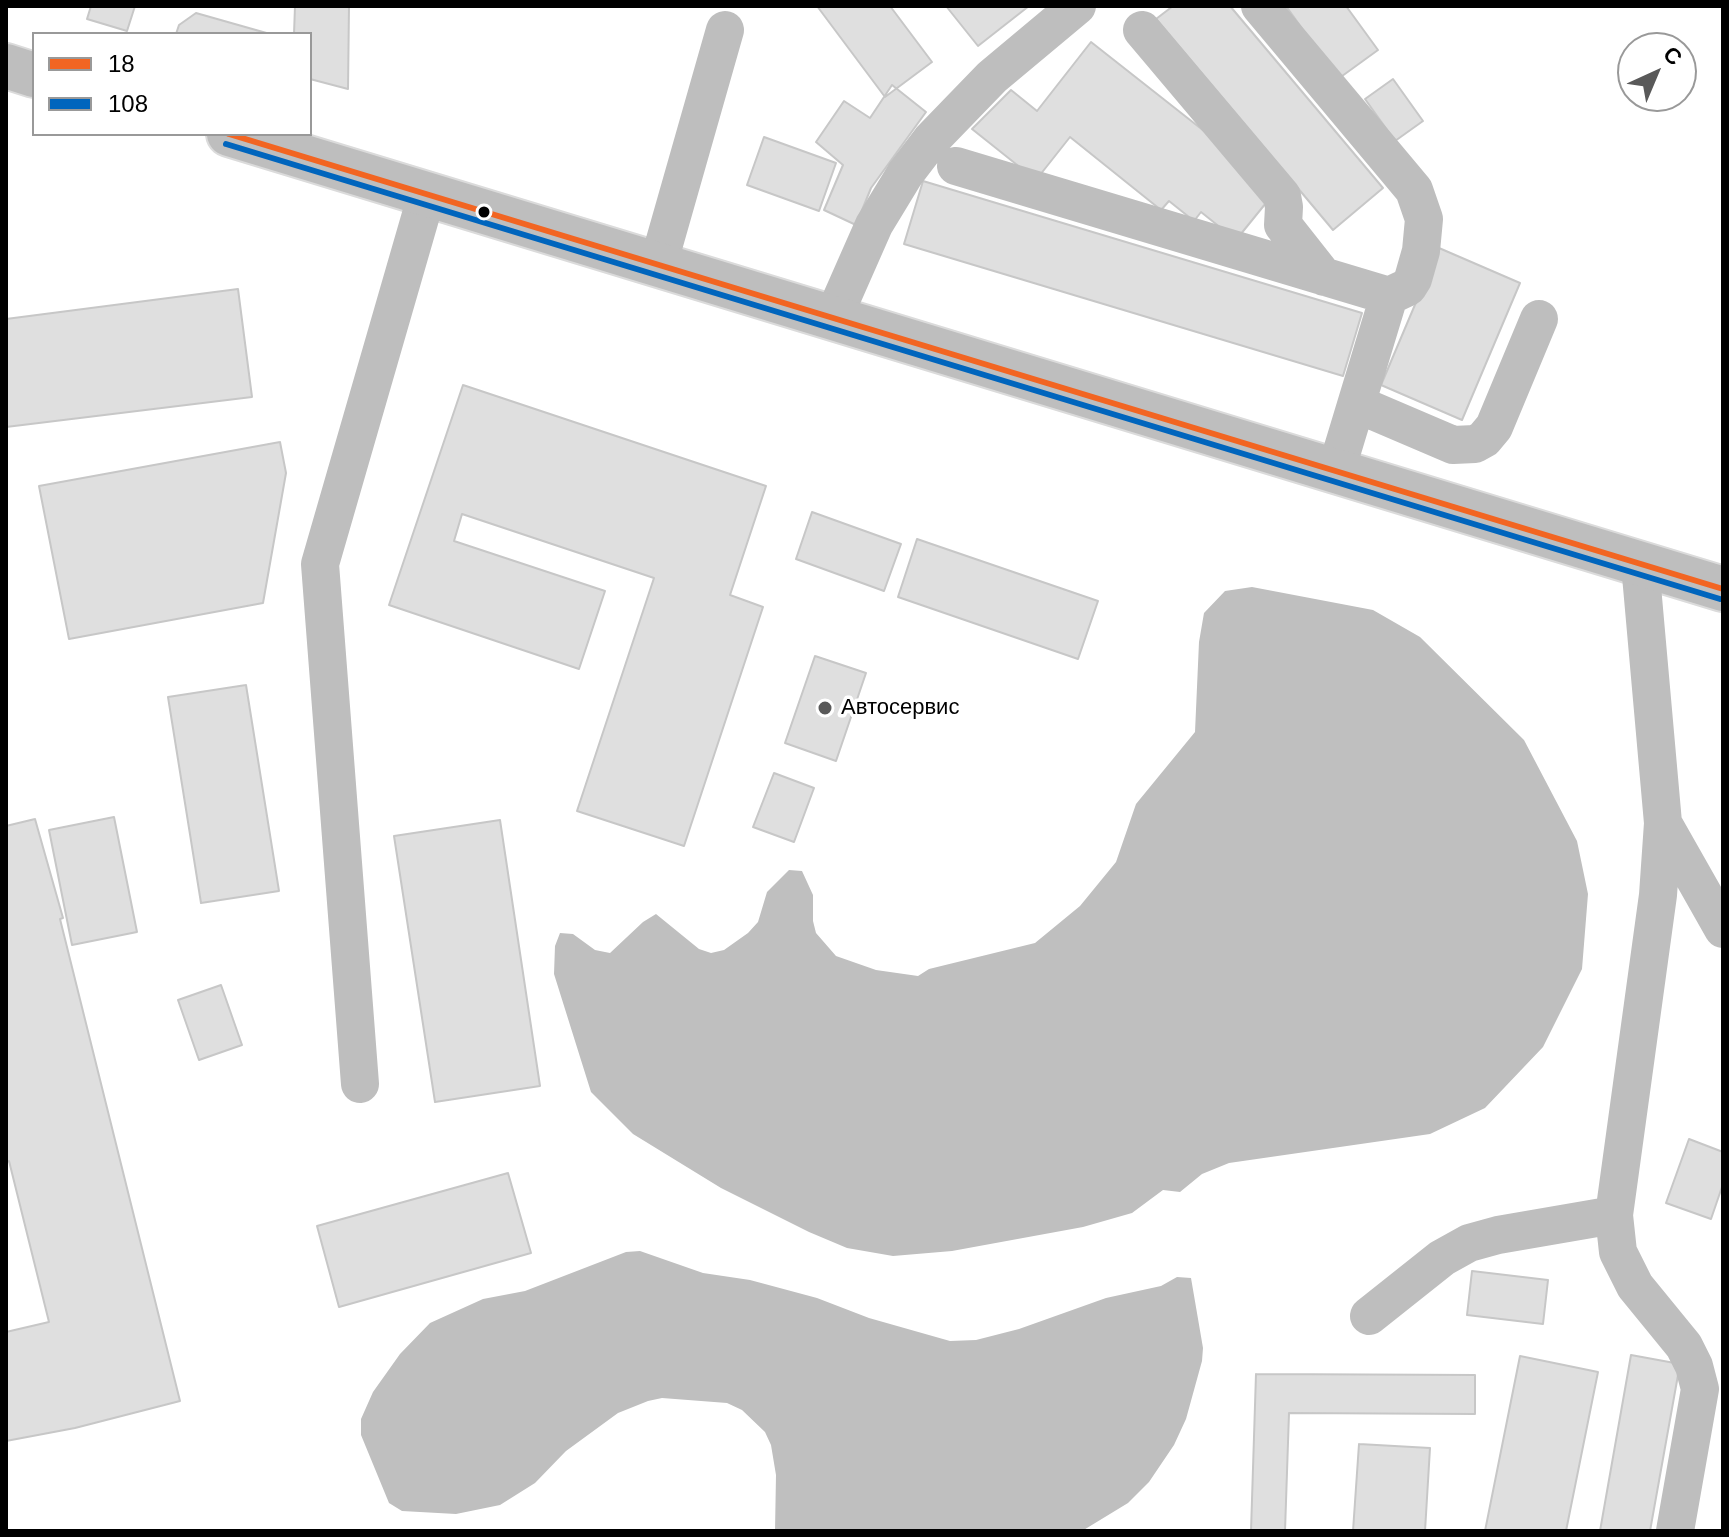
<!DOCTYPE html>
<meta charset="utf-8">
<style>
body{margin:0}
#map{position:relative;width:1729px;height:1537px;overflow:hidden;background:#fff;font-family:Helvetica,sans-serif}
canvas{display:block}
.frame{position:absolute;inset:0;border:8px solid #000;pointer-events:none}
.legend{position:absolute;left:32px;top:32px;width:280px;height:104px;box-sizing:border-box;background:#fff;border:2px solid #999;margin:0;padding:10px 14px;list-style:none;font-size:24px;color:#000}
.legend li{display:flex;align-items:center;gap:16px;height:40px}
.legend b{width:40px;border:2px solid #999}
.north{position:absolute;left:1617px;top:32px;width:80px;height:80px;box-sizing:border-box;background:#fff;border:2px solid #999;border-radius:50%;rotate:44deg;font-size:22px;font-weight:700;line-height:32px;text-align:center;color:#000}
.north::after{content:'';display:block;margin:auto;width:28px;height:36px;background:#595959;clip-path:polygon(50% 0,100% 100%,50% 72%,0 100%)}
</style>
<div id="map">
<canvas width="1729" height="1537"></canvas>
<div class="frame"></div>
<ul class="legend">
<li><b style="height:10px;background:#f26522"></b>18</li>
<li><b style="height:10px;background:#0065bd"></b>108</li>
</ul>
<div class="north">С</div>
</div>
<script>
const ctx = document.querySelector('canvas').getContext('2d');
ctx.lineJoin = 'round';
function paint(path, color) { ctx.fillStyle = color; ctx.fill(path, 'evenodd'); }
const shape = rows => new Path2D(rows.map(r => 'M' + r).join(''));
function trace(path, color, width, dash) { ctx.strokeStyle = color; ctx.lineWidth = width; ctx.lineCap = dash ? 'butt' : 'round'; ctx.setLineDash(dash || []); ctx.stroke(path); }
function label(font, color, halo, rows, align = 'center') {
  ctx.font = font + ' Helvetica,sans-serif'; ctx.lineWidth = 7; ctx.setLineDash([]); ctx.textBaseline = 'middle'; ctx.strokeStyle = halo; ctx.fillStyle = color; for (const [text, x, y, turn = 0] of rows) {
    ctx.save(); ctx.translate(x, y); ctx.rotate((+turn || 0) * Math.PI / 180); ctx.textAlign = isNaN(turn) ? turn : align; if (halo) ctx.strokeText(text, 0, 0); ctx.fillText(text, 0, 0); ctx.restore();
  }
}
paint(shape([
 [1252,587,1373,610,1420,637,1524,740,1577,841,1588,894,1582,969,1543,1047,1485,1108,1430,1134,1229,1163,1202,1174,1180,1192,1163,1190,1132,1213,1083,1227,952,1251,893,1256,847,1248,809,1232,721,1188,633,1134,591,1092,554,974,555,946,560,933,573,934,595,950,610,953,643,922,656,914,699,949,711,953,724,950,748,933,758,922,767,892,789,870,802,871,813,895,813,921,816,933,836,956,876,970,918,976,929,969,1035,943,1080,906,1116,862,1136,804,1195,732,1199,642,1204,613,1225,591],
 [640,1251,703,1273,750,1280,817,1298,869,1318,950,1341,976,1340,1019,1329,1106,1298,1161,1286,1177,1277,1191,1278,1203,1348,1202,1361,1186,1419,1174,1445,1149,1482,1128,1503,1082,1531,775,1531,776,1475,771,1445,765,1432,742,1410,727,1403,662,1398,648,1401,618,1413,566,1451,535,1483,500,1505,456,1514,402,1511,389,1503,361,1435,361,1419,373,1392,400,1354,430,1323,483,1299,525,1291,626,1252]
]), '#bfbfbf');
const building = shape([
 [91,6,135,6,127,31,87,19,91,6],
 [295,6,349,6,348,89,310,79,310,34,294,34,295,6],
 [817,6,890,6,932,62,885,97,817,6],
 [946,6,1029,6,978,46,946,6],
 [1173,6,1230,6,1383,188,1333,230,1156,19,1173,6],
 [1286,6,1346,6,1378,50,1338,79,1286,6],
 [196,13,270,34,176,34,179,25,196,13],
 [1091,42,1218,142,1270,198,1236,240,1201,212,1194,221,1169,201,1161,210,1070,137,1036,180,972,129,1011,90,1037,111,1091,42],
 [1393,79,1423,121,1395,141,1365,99,1393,79],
 [892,85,926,112,871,188,856,225,824,210,843,165,816,142,844,101,870,118,892,85],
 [764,137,836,163,819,211,747,185,764,137],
 [923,181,1362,313,1343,376,904,244,923,181],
 [1439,248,1520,283,1462,420,1381,385,1439,248],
 [238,289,252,397,6,427,6,319,238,289],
 [463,385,766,486,730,595,763,607,684,846,577,811,654,578,462,514,454,541,605,591,579,669,389,605,463,385],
 [280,442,286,473,263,603,69,639,39,486,280,442],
 [812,512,901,544,884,591,796,559,812,512],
 [917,539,1098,601,1078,659,898,597,917,539],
 [815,656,866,673,836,761,785,743,815,656],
 [246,685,279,891,201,903,168,697,246,685],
 [774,773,814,788,794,842,753,827,774,773],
 [114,817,137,932,72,945,49,830,114,817],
 [35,819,63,918,60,919,180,1401,75,1428,6,1441,6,1332,49,1322,9,1161,6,1162,6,826,35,819],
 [500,820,540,1086,435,1102,394,836,500,820],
 [221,985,242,1045,199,1060,178,1000,221,985],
 [1689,1139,1723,1152,1723,1184,1711,1219,1666,1203,1689,1139],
 [508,1173,531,1253,339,1307,317,1226,508,1173],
 [1472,1271,1548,1280,1543,1324,1467,1315,1472,1271],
 [1631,1355,1680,1364,1650,1531,1600,1531,1631,1355],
 [1520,1356,1598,1372,1566,1531,1485,1531,1520,1356],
 [1256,1374,1475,1375,1475,1414,1289,1413,1285,1531,1251,1531,1256,1374],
 [1359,1444,1430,1448,1425,1531,1353,1531,1359,1444]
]);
paint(building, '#dfdfdf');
trace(building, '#c7c7c7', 2);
const major = shape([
 [6,66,34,75],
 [229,134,1723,589]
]);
trace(major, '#dbdbdb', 48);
trace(shape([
 [1260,6,1414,190,1424,219,1421,251,1413,279,1408,287,1389,296],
 [1142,30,1282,196,1284,207,1283,225,1324,277],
 [956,166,1389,296,1336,471],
 [658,265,725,30],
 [833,318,874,225,905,174,931,140,992,77,1077,6],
 [1357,404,1453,445,1475,444,1484,439,1494,427,1539,319],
 [1640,564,1663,823,1658,895,1614,1215,1618,1252,1635,1286,1684,1346,1694,1366,1700,1389,1675,1531],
 [1663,823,1723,929],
 [360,1084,320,564,427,194],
 [1369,1316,1442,1258,1469,1243,1498,1235,1614,1215]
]), '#bebebe', 38);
trace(major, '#bebebe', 44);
trace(shape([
 [229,134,1723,589]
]), '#f26522', 6);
trace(shape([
 [226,144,1720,599]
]), '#0065bd', 6);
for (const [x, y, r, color] of [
 [484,212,7,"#000"],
 [825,708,8,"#595959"]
]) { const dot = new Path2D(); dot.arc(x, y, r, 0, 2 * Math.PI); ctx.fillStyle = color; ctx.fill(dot); trace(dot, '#fff', 3); }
label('22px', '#000', '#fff', [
 ["Автосервис",841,708]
], 'left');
</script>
